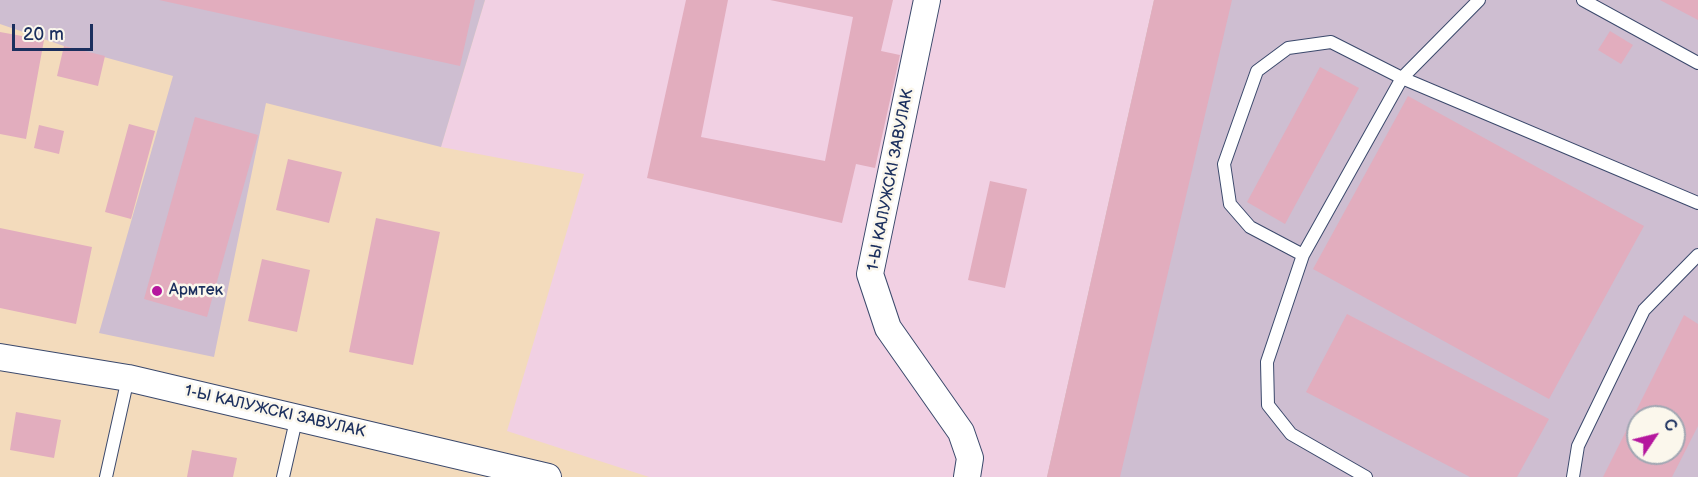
<!DOCTYPE html>
<meta charset="utf-8">
<style>
body{margin:0}
#map{position:relative;width:1698px;height:477px;overflow:hidden;background:#f3dbbc;font-family:"Balsamiq Sans",sans-serif}
canvas{display:block}
.north{position:absolute;left:1626px;top:405px;width:60px;height:60px;box-sizing:border-box;background:#fbf7ec;border:2px solid #a1a7b3;border-radius:50%;rotate:55deg;font-size:16px;font-weight:700;line-height:24px;text-align:center;color:#1b2f5e}
.north::after{content:'';display:block;margin:auto;width:21px;height:27px;background:#b5179e;clip-path:polygon(50% 0,100% 100%,50% 72%,0 100%)}
.scale{position:absolute;left:12px;top:24px;width:81px;height:27px;box-sizing:border-box;border:3px solid #1b2f5e;border-top:0;padding-left:8px;font-size:18px;line-height:21px;white-space:nowrap;color:#1b2f5e;-webkit-text-stroke:4px #fbf7ec;paint-order:stroke}
</style>
<div id="map">
<canvas width="1698" height="477"></canvas>
<div class="north">С</div>
<div class="scale">20 m</div>
</div>
<script>
const ctx = document.querySelector('canvas').getContext('2d');
ctx.lineJoin = 'round';
function paint(path, color) { ctx.fillStyle = color; ctx.fill(path, 'evenodd'); }
const shape = rows => new Path2D(rows.map(r => 'M' + r).join(''));
function trace(path, color, width, dash) { ctx.strokeStyle = color; ctx.lineWidth = width; ctx.lineCap = dash ? 'butt' : 'round'; ctx.setLineDash(dash || []); ctx.stroke(path); }
function label(font, color, halo, rows, align = 'center') {
  ctx.font = font + ' "Balsamiq Sans",sans-serif'; ctx.lineWidth = 5; ctx.setLineDash([]); ctx.textBaseline = 'middle'; ctx.strokeStyle = halo; ctx.fillStyle = color; for (const [text, x, y, turn = 0] of rows) {
    ctx.save(); ctx.translate(x, y); ctx.rotate((+turn || 0) * Math.PI / 180); ctx.textAlign = isNaN(turn) ? turn : align; if (halo) ctx.strokeText(text, 0, 0); ctx.fillText(text, 0, 0); ctx.restore();
  }
}
paint(shape([
 [485,0,1154,0,1047,477,649,477,507,431,584,174,441,147]
]), '#f1d0e3');
paint(shape([
 [0,0,485,0,441,147,266,103,214,357,99,333,173,76,64,46,0,24],
 [1154,0,1698,0,1698,477,1047,477],
 [1638,417,1674,417,1674,453,1638,453]
]), '#cebed1');
paint(shape([
 [159,0,475,0,460,66],
 [686,0,728,0,701,137,825,161,853,17,770,0,893,0,881,51,900,55,875,168,856,164,842,223,647,178],
 [1154,0,1232,0,1120,477,1047,477],
 [1660,0,1698,0,1698,20],
 [1610,31,1633,45,1621,64,1598,50],
 [0,32,44,40,26,139,0,134],
 [64,46,105,56,98,86,57,76],
 [1320,67,1359,88,1285,224,1247,202],
 [1408,96,1644,226,1549,399,1313,269],
 [195,117,258,135,207,317,144,299],
 [129,124,155,131,131,219,105,212],
 [39,125,64,131,59,154,34,148],
 [288,159,342,172,329,223,276,210],
 [990,181,1027,189,1005,288,968,280],
 [376,218,440,232,413,365,349,352],
 [0,228,92,247,76,324,0,308],
 [262,259,310,270,297,332,248,321],
 [1347,314,1549,419,1517,477,1470,477,1306,392],
 [1684,315,1698,324,1698,426,1672,477,1603,477],
 [1638,417,1674,417,1674,453,1638,453],
 [16,412,61,420,54,458,10,450],
 [192,450,237,458,233,477,187,477]
]), '#e2adbe');
const service = shape([
 [1583,0,1698,63],
 [1303,255,1250,227,1230,204,1224,164,1257,71,1288,48,1331,42,1402,78,1698,203],
 [106,477,128,378],
 [283,477,297,416],
 [1366,477,1291,434,1268,405,1267,362,1303,255,1402,78,1479,0],
 [1573,477,1578,446,1644,310,1698,255]
]);
const minor = shape([
 [927,0,870,274,888,328,961,432,970,458,967,477],
 [0,357,128,378,548,477]
]);
trace(service, '#3b496c', 14);
trace(minor, '#3b496c', 28);
trace(service, '#fff', 12);
trace(minor, '#fff', 26);
for (const [x, y, r, color] of [
 [157,291,6,"#b5179e"]
]) { const dot = new Path2D(); dot.arc(x, y, r, 0, 2 * Math.PI); ctx.fillStyle = color; ctx.fill(dot); trace(dot, '#fbf7ec', 2); }
label('16px', '#1b2f5e', '#fbf7ec', [
 ["1-Ы КАЛУЖСКІ ЗАВУЛАК",891,180,-79],
 ["1-Ы КАЛУЖСКІ ЗАВУЛАК",275,412,13]
]);
label('16px', '#1b2f5e', '#fbf7ec', [
 ["Армтек",169,291]
], 'left');
</script>
